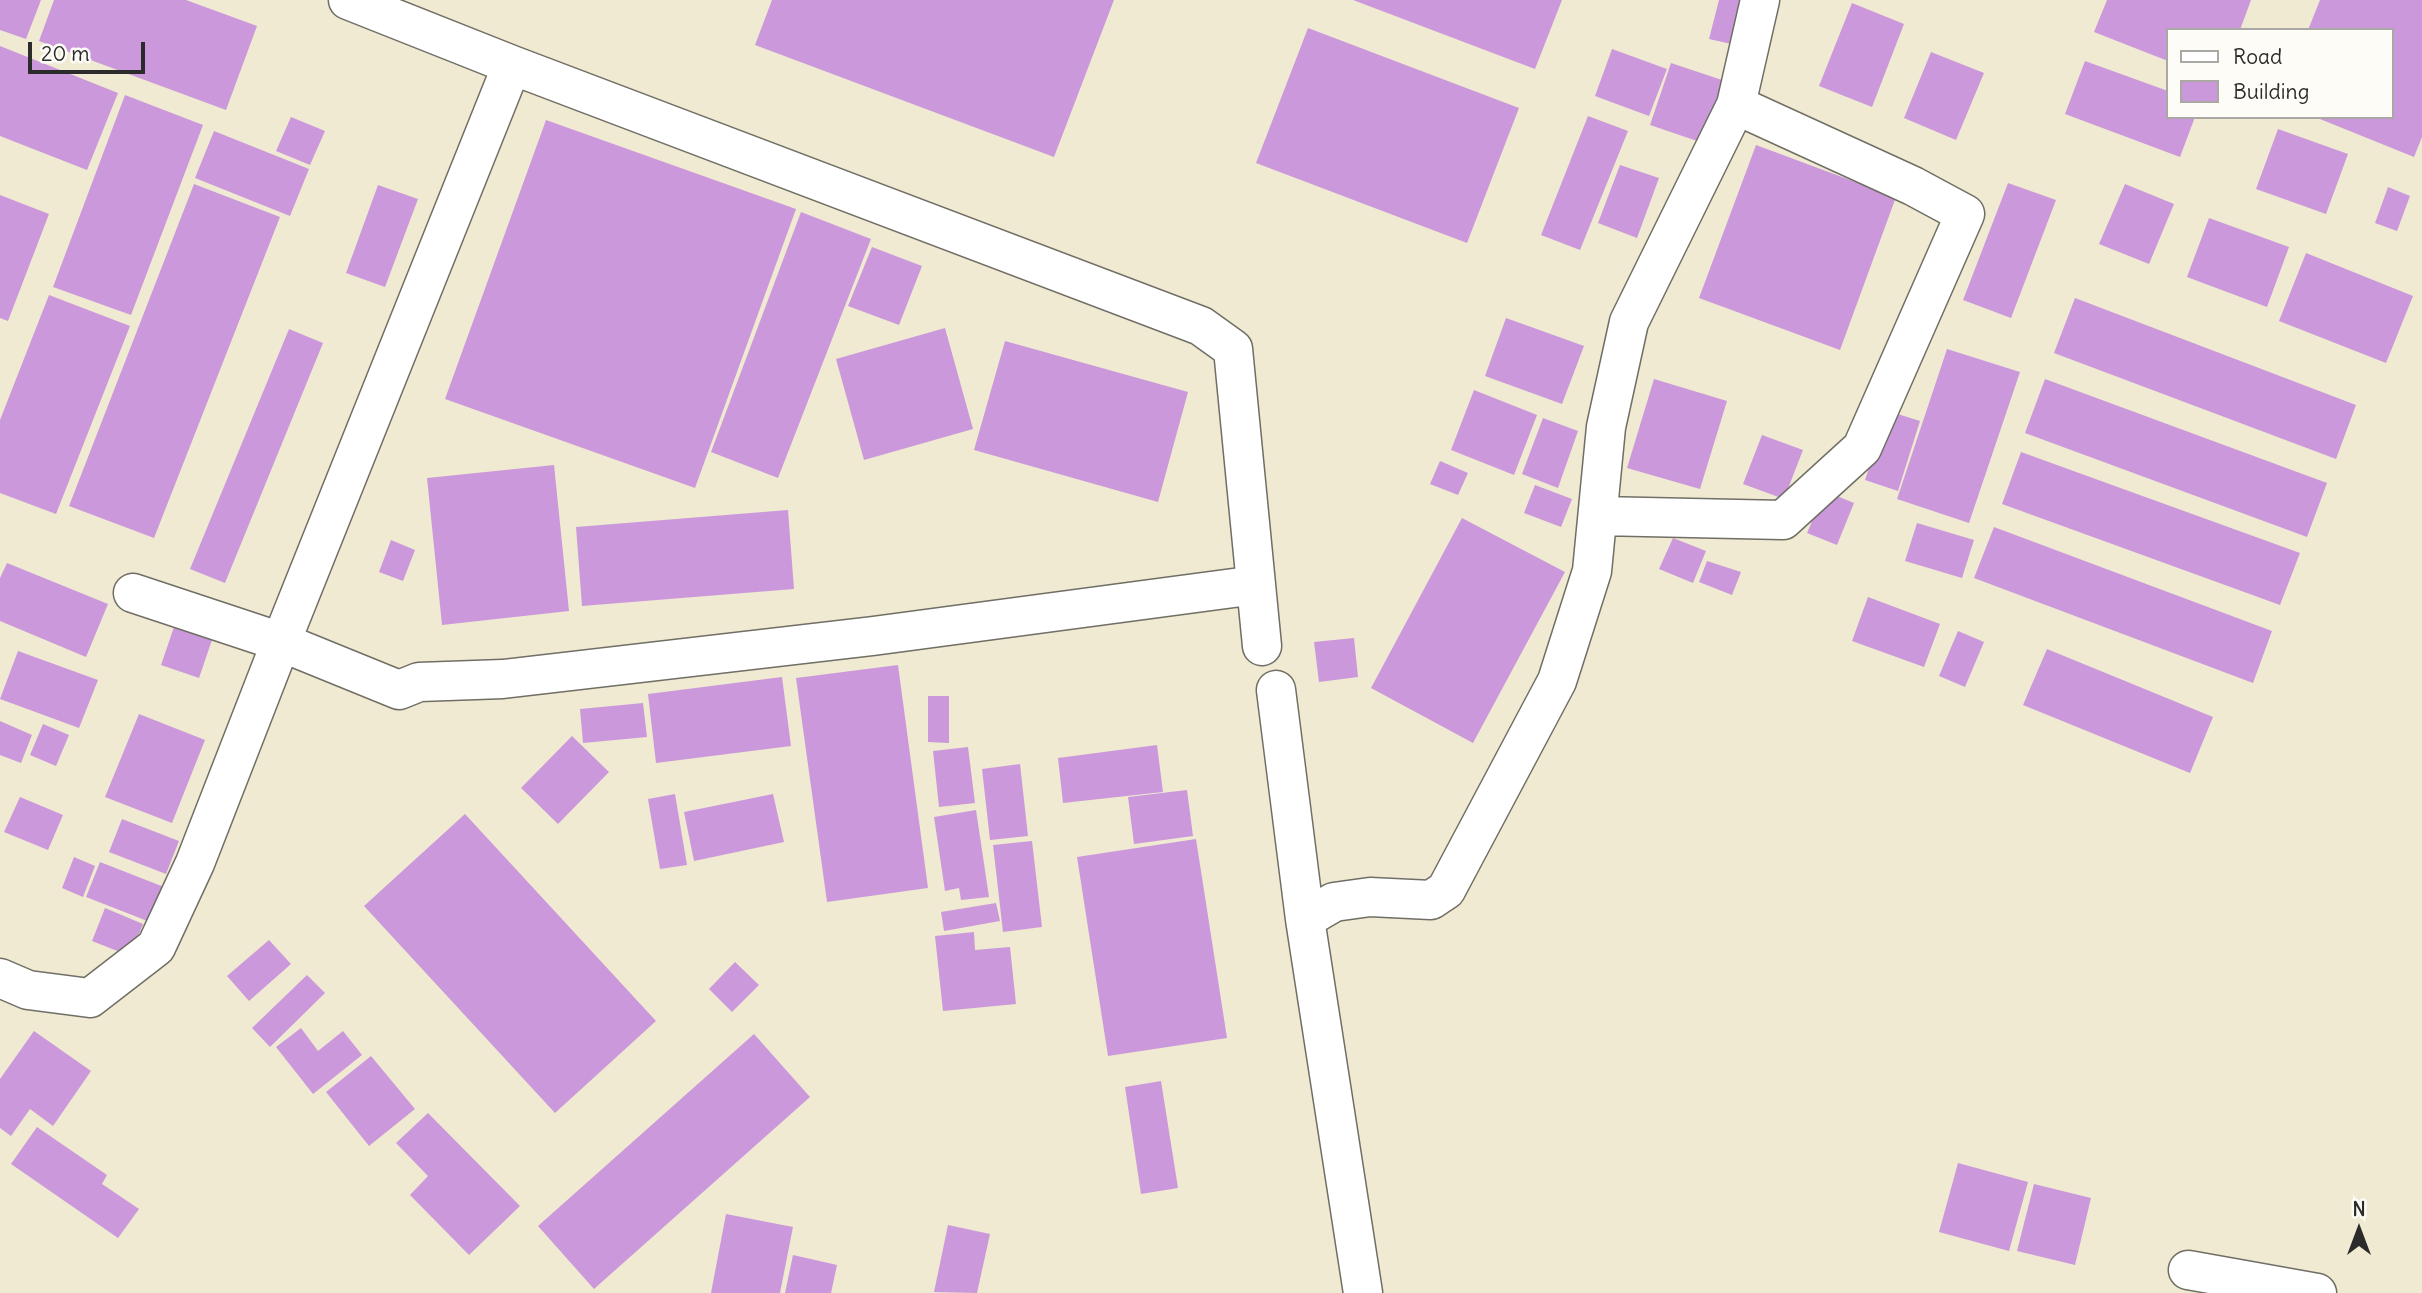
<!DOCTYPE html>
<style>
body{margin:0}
#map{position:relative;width:2422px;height:1293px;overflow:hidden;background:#efead1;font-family:Delius,sans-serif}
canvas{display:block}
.legend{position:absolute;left:2166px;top:28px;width:228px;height:91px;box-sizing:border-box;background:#fdfcf7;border:2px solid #a9a8a5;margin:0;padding:9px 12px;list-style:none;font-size:21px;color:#2b2b2b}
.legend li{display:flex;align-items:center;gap:14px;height:35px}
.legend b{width:35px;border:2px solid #a9a8a5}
.north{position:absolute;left:2324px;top:1195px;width:70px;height:70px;-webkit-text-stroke:5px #fdfcf7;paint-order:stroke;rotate:0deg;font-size:19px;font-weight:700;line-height:28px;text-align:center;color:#2b2b2b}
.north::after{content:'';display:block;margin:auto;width:24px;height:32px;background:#2b2b2b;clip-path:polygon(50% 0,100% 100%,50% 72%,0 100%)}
.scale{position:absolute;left:28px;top:42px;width:117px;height:32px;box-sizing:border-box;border:4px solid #2b2b2b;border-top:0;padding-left:9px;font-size:21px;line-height:24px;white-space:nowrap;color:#2b2b2b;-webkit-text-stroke:5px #fdfcf7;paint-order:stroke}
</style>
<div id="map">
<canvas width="2422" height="1293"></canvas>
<ul class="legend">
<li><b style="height:9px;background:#fff"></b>Road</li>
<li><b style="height:19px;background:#cb99db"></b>Building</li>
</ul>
<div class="north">N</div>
<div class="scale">20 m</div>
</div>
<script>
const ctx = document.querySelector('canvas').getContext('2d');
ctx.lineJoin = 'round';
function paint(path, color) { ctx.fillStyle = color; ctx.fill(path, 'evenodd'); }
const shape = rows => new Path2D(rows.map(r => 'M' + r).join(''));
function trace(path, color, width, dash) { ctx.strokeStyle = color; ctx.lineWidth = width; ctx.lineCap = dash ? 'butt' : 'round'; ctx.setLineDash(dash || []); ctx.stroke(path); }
paint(shape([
 [0,0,41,0,26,39,0,30],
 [54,0,186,0,257,26,226,110,39,41],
 [772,0,1114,0,1054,157,755,45],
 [1353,0,1562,0,1535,69],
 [1719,0,1747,0,1736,45,1709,39],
 [2107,0,2251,0,2240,30,2168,30,2168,61,2094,32],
 [2320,0,2422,0,2422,137,2414,157,2315,117,2392,117,2392,30,2308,30],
 [1852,3,1904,24,1872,107,1819,86],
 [1308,28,1519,108,1467,243,1256,163],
 [0,46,118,93,87,170,0,136],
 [1612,49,1667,69,1649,116,1595,96],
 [1931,52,1984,73,1956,140,1904,118],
 [2085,61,2168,91,2168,117,2195,117,2180,157,2065,114],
 [1671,63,1728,82,1706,144,1650,125],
 [125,95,203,125,131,315,53,287],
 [1588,116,1628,131,1580,250,1541,235],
 [291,117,325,131,310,165,276,151],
 [546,120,796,209,695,488,445,399],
 [2278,129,2348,154,2326,214,2256,189],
 [214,131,309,169,290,216,195,178],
 [1756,145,1896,197,1840,350,1699,298],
 [1620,165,1659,178,1637,238,1598,223],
 [2008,183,2056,200,2011,318,1963,300],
 [194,184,280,217,154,538,69,506],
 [2125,184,2174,204,2149,264,2099,244],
 [378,185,418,199,385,287,346,273],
 [2388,187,2410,196,2397,231,2375,223],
 [0,195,49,214,8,321,0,318],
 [801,212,871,239,778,478,711,452],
 [2209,218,2289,247,2267,307,2187,277],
 [872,247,922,266,899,325,848,306],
 [2306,253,2413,296,2386,363,2279,321],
 [49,295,130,326,56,514,0,493,0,420],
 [2075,298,2356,405,2336,459,2054,353],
 [1506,318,1584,346,1562,404,1485,376],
 [945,328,973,429,864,460,836,359],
 [289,329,323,343,225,583,190,569],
 [1005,341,1188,392,1158,502,974,450],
 [1947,349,2020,372,1969,523,1897,499],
 [1654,379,1727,401,1700,489,1627,468],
 [2045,379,2327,483,2307,537,2025,433],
 [1474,390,1537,415,1514,475,1451,450],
 [1888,411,1920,421,1898,491,1865,480],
 [1543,418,1578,431,1558,488,1522,474],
 [1762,435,1803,450,1784,499,1743,484],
 [2021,452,2300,553,2280,605,2002,504],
 [1440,461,1468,473,1458,495,1430,484],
 [554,465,569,611,442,625,427,478],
 [1535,485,1572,499,1561,527,1524,513],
 [1825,491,1854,503,1837,545,1807,533],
 [788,510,794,589,582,606,576,527],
 [1462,518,1565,572,1473,743,1371,688],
 [1917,523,1974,540,1962,578,1905,561],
 [1994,527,2272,631,2253,683,1974,578],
 [1673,538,1706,551,1693,583,1659,569],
 [391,540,415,550,403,581,379,572],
 [1707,561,1741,572,1732,595,1699,582],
 [7,563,108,604,86,657,0,621,0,578],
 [1868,597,1940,624,1924,667,1852,641],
 [175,624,213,637,199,678,161,665],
 [1958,631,1984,642,1965,687,1939,676],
 [1354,638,1358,677,1319,682,1314,642],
 [2047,649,2213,717,2190,773,2023,705],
 [18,651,98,680,79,728,0,699],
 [898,665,928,888,827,902,796,678],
 [782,677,791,746,656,763,648,694],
 [928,696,949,696,949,743,928,742],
 [643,703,647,737,583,743,580,709],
 [139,714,205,740,172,823,105,797],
 [0,721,32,735,21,763,0,755],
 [43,724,69,735,56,766,30,755],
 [572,736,609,772,558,824,521,788],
 [1157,745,1163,792,1063,803,1058,758],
 [968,747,975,803,939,807,933,751],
 [1020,764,1028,836,990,840,982,769],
 [1187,790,1193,836,1134,844,1128,797],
 [675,794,687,865,660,869,648,799],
 [773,794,784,842,694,861,684,812],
 [20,797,63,815,48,850,4,832],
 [976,810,989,897,961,900,959,888,945,891,934,817],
 [465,814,656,1021,555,1113,364,906],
 [122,819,179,841,166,874,109,852],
 [1196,839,1227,1038,1108,1056,1077,857],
 [1032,841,1042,927,1003,932,993,845],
 [74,857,95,866,83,897,62,888],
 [100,862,164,887,150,922,86,897],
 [996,903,1000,921,944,931,941,912],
 [105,908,143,924,130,956,92,941],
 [974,932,975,950,1010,947,1016,1004,943,1011,935,936],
 [269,940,291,964,249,1001,227,976],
 [735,962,759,985,732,1012,709,989],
 [307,975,325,993,270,1047,252,1028],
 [301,1028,318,1051,343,1031,362,1055,313,1094,276,1047],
 [34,1031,91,1071,53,1126,30,1109,11,1136,0,1128,0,1079],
 [754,1034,810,1097,594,1289,538,1226],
 [371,1056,415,1109,369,1146,326,1092],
 [1161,1081,1178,1188,1141,1194,1125,1087],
 [428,1113,520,1206,469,1255,410,1195,428,1176,396,1143],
 [37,1127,107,1175,102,1184,139,1209,118,1238,11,1164],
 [1958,1163,2028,1182,2009,1251,1939,1232],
 [2034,1184,2091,1198,2075,1265,2017,1251],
 [726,1214,793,1227,780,1293,711,1293],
 [948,1225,990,1234,977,1293,934,1292],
 [793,1255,837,1265,831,1293,785,1293]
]), '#cb99db');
const minor = shape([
 [348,0,512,65,1201,326,1233,349,1262,646],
 [1599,516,1783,520,1862,448,1965,214,1913,186,1736,105],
 [133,593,281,642,399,690,419,682,503,679,873,636,1256,585],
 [1276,690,1305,919,1363,1293],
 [1305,919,1334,902,1370,897,1431,900,1446,890,1557,681,1592,571,1606,427,1629,322,1736,105,1760,0],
 [0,978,28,990,90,998,156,947,195,863,281,642,512,65],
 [2188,1270,2317,1293]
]);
trace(minor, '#706e65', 41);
trace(minor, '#fff', 38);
</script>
